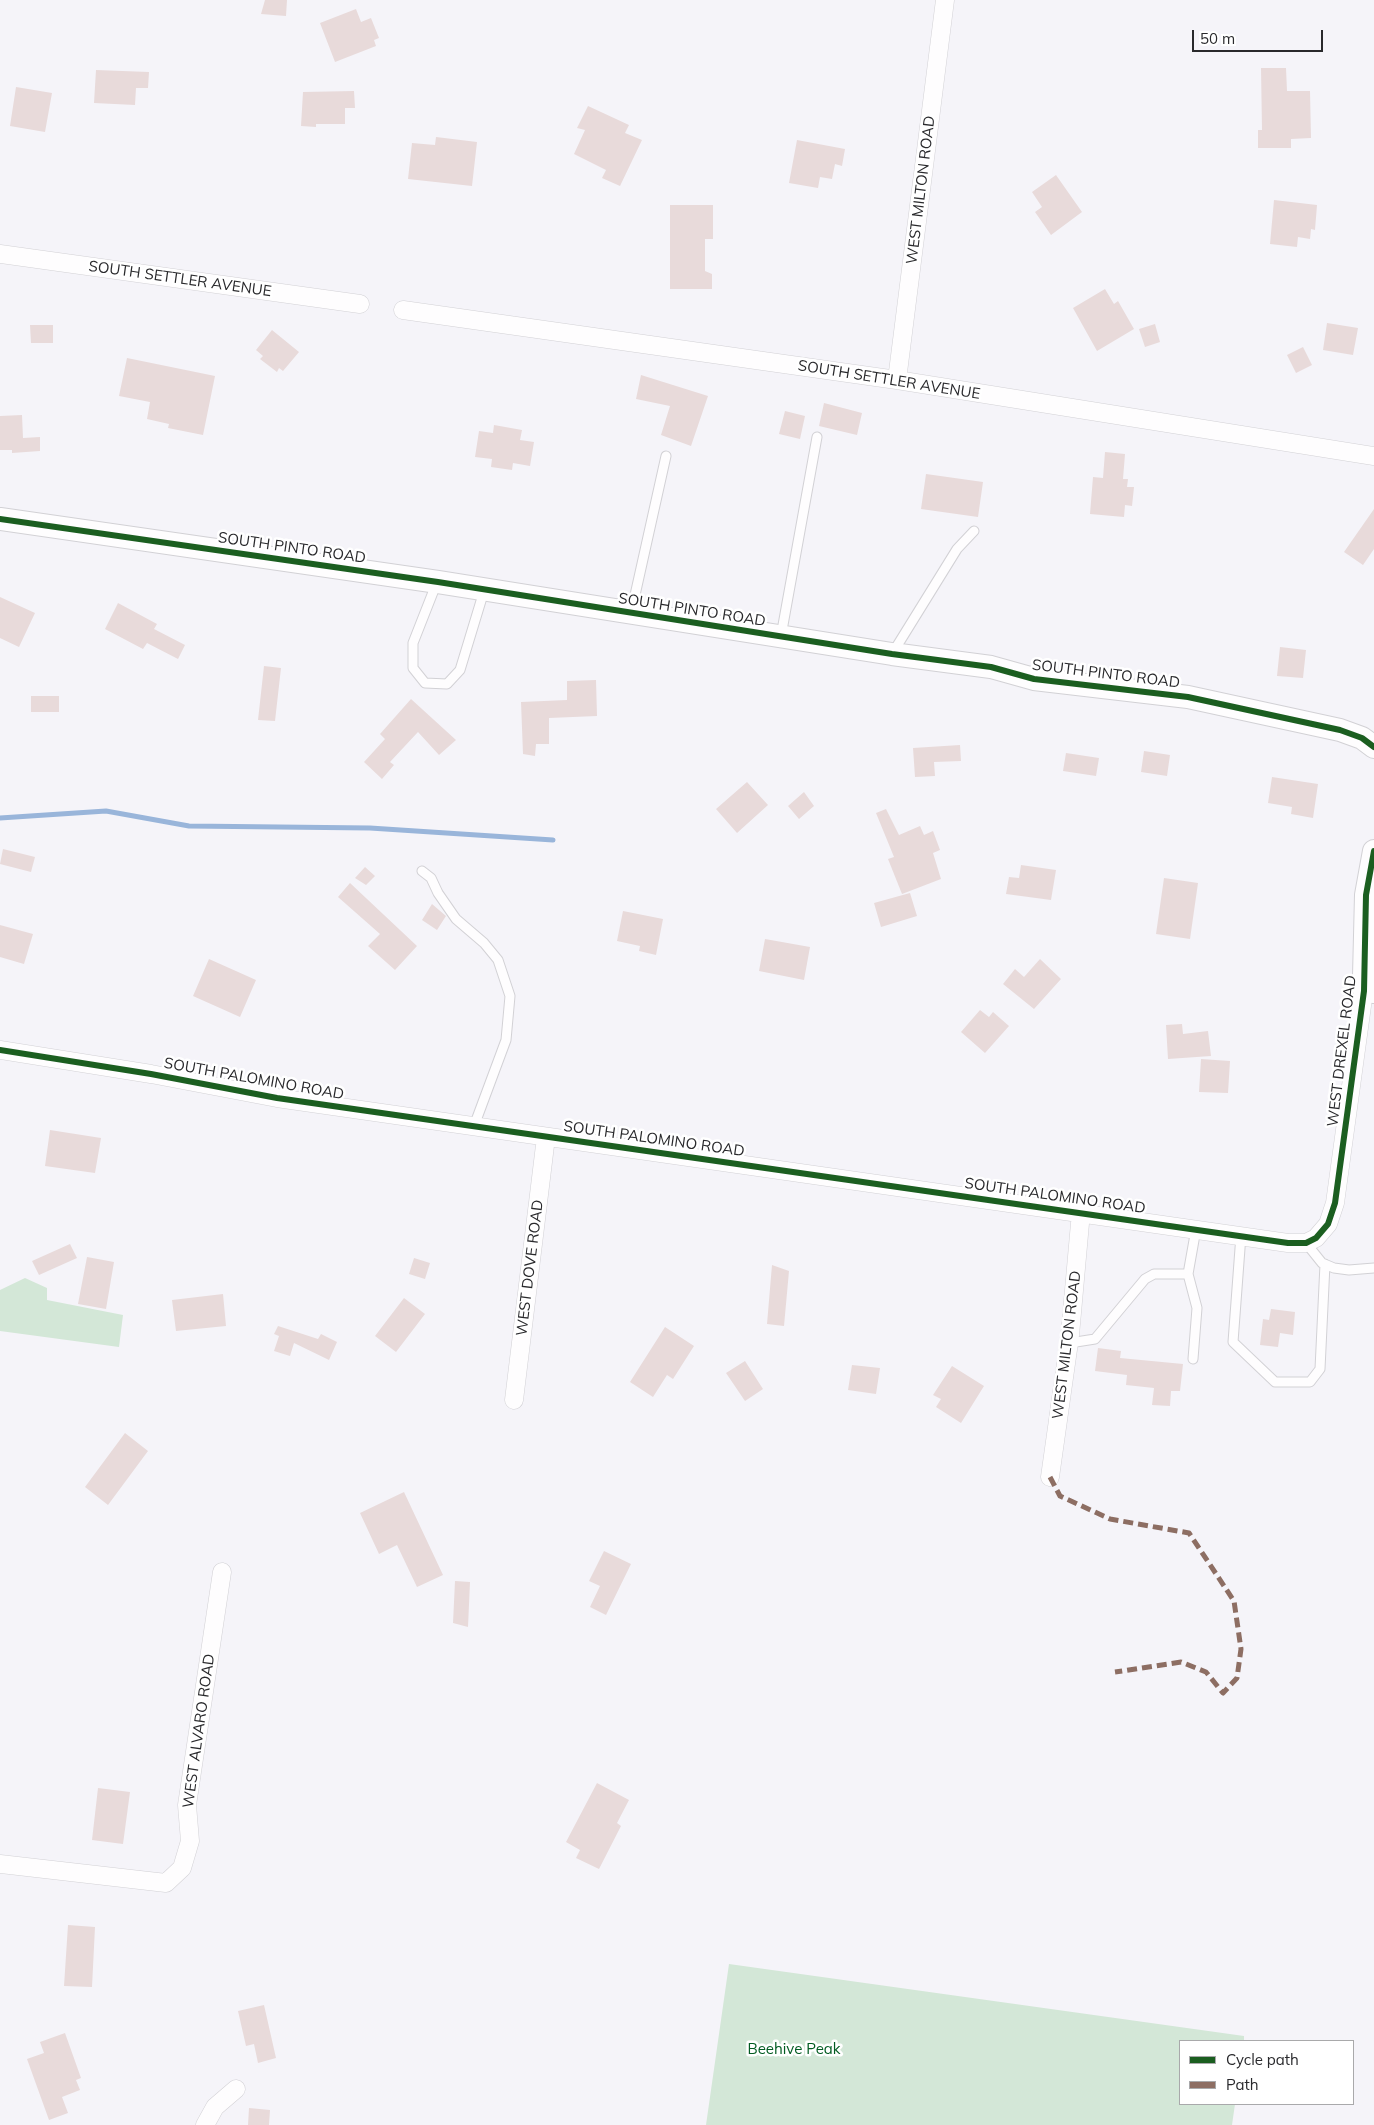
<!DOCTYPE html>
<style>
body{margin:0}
#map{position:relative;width:1374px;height:2125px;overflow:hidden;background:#f5f4f9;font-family:Mulish,sans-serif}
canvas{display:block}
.legend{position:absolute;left:1179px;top:2040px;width:175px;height:65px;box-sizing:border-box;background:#fff;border:1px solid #a9a9ab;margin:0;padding:6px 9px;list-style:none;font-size:15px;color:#29292c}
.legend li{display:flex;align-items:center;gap:10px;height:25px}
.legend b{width:25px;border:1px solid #a9a9ab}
.scale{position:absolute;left:1192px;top:30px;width:131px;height:22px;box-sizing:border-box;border:2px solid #29292c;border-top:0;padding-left:6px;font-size:15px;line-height:18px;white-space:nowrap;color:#29292c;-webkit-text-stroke:4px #fff;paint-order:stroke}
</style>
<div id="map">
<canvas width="1374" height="2125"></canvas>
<ul class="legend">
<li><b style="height:6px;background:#1b5e20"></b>Cycle path</li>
<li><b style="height:6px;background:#8d6e63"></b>Path</li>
</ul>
<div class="scale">50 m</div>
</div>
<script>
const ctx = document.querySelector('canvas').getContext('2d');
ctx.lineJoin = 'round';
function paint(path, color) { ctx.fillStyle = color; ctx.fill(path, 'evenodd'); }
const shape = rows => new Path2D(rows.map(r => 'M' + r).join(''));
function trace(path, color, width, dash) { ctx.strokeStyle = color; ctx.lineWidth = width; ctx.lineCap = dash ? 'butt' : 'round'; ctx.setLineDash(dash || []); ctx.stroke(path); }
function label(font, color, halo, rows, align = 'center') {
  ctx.font = font + ' Mulish,sans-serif'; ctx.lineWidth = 5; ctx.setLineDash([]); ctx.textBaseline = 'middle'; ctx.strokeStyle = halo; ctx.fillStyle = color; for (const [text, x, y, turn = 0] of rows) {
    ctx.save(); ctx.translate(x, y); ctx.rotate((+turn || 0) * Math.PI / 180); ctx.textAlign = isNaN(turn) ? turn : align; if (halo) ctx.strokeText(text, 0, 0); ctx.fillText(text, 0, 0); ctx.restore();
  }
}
paint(shape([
 [25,1278,47,1288,47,1300,123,1315,119,1347,0,1331,0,1290],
 [729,1964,1244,2036,1244,2041,1180,2041,1180,2104,1235,2104,1232,2125,706,2125]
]), '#d3e7d7');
trace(shape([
 [0,818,106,811,189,826,370,828,553,840]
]), '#99b5da', 5);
paint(shape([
 [265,0,287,0,286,16,261,14],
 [356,9,361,22,371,18,379,38,374,40,376,46,335,62,320,23],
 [1261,68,1286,68,1287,91,1310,91,1311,138,1291,139,1291,148,1258,148,1258,130,1262,130],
 [96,70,149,72,148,88,136,88,135,105,94,103],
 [16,87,52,93,45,132,10,126],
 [354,91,355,108,345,108,345,124,316,124,316,127,301,126,303,92],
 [588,106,629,125,625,133,642,140,620,186,602,178,606,170,574,154,585,130,577,128],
 [436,137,477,142,472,186,408,179,412,143,435,145],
 [797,140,845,149,842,166,835,164,832,179,820,177,818,188,789,183],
 [1056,175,1082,212,1051,235,1035,212,1042,207,1032,192],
 [1274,200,1317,205,1315,230,1311,229,1310,239,1298,237,1297,247,1270,244],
 [670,205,713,205,713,239,705,239,705,271,712,274,712,289,670,289],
 [1105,289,1114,304,1118,301,1134,329,1097,351,1073,308],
 [1327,323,1358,328,1353,355,1323,350],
 [1155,324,1160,342,1145,347,1139,329],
 [30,325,53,325,53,343,31,343],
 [272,330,299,352,283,371,279,368,277,372,260,359,263,356,256,350],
 [1303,347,1312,365,1296,373,1287,355],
 [127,358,215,376,203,435,168,428,169,424,147,419,150,402,119,396],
 [641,375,708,396,691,446,661,435,670,406,636,399],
 [824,403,862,413,857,435,819,426],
 [785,411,805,416,800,439,779,434],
 [22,415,23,438,40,437,40,451,12,453,12,450,0,450,0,416],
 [494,425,522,430,520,440,534,442,530,466,513,463,512,470,491,467,492,459,475,457,479,431,493,433],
 [1105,452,1125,454,1123,479,1128,479,1127,487,1134,487,1132,506,1125,505,1124,517,1090,514,1093,477,1103,478],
 [926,474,983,482,978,517,921,509],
 [1374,509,1374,549,1363,565,1344,552],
 [0,597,35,613,19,647,0,638],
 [118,603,157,624,154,629,185,645,178,659,147,643,143,649,105,629],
 [1280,647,1306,650,1303,678,1277,676],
 [264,666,281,668,275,721,258,720],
 [596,680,597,716,549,718,549,744,536,744,535,756,523,754,521,702,567,700,567,681],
 [31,696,59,696,59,712,31,712],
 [411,699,456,740,439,755,418,732,390,762,394,765,382,779,364,762,385,739,380,734],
 [960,745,961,761,934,762,935,776,915,777,913,748],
 [1144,751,1170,755,1167,776,1141,772],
 [1066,753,1099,758,1096,776,1063,771],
 [1272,777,1318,784,1313,818,1291,814,1292,807,1268,803],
 [747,782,768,805,737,833,716,809],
 [804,792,814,806,799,819,788,806],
 [886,809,899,835,920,826,924,835,933,831,940,850,933,853,941,879,902,894,888,859,894,857,876,813],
 [3,849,35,857,31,872,0,864],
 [1021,865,1056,870,1051,900,1006,894,1009,877,1019,878],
 [365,867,375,876,366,885,355,878],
 [1164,878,1198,883,1190,939,1156,934],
 [350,883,417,946,395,970,368,946,380,934,338,897],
 [910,893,917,916,881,927,874,903],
 [432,904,446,916,437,930,422,920],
 [623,911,663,919,656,955,639,951,640,946,617,941],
 [0,925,33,934,24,964,0,957],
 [765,939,810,947,804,980,759,971],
 [209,959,256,980,240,1017,193,996],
 [1040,959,1061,979,1034,1009,1003,984,1015,969,1024,977],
 [980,1010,989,1017,993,1012,1009,1026,985,1053,961,1032],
 [1182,1024,1183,1034,1208,1031,1211,1056,1168,1059,1166,1025],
 [1201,1059,1230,1061,1228,1093,1199,1092],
 [50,1130,101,1138,95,1173,45,1166],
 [70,1244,77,1258,39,1275,32,1261],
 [87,1257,114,1262,106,1309,78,1304],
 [414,1258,430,1263,425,1279,409,1274],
 [772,1265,789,1271,784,1326,767,1324],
 [223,1294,226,1326,176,1331,172,1300],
 [404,1298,425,1314,396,1352,375,1336],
 [1271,1309,1295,1312,1293,1335,1280,1333,1278,1347,1260,1345,1263,1319,1269,1320],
 [278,1326,318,1339,321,1334,337,1342,329,1360,294,1343,290,1356,274,1351,279,1336,274,1334],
 [665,1327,694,1346,673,1379,667,1375,653,1397,630,1382],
 [1098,1348,1121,1351,1120,1358,1183,1364,1180,1391,1171,1391,1170,1406,1152,1405,1154,1388,1126,1385,1127,1375,1095,1371],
 [745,1361,763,1389,745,1401,726,1373],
 [852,1365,880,1368,876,1394,848,1390],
 [952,1366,984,1386,961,1423,936,1407,941,1399,933,1395],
 [125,1433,148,1451,108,1505,85,1487],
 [404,1492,443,1575,417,1587,397,1545,379,1554,360,1513],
 [604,1551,631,1564,606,1615,590,1607,600,1586,589,1581],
 [455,1581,470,1582,468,1627,453,1623],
 [597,1783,629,1800,617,1823,621,1826,599,1869,576,1858,580,1850,566,1842],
 [98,1788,130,1792,123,1844,92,1840],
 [68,1925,95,1927,92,1987,64,1986],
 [264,2005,276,2058,258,2063,254,2044,246,2046,238,2011],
 [65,2033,81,2078,76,2080,80,2090,62,2097,68,2113,49,2120,27,2059,44,2053,40,2042],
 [249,2108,270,2110,269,2125,248,2125]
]), '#e8dada');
const service = shape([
 [437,582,413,643,413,668,425,683,447,684,460,670,484,591],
 [631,613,666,456],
 [781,636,817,437],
 [892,654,957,549,974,531],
 [422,871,431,878,438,893,456,919,484,943,498,960,510,996,506,1040,474,1126],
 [1241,1235,1233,1342,1275,1382,1310,1382,1320,1369,1325,1264],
 [1306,1243,1322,1263,1334,1268,1349,1270,1374,1268],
 [1188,1274,1197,1308,1193,1359],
 [1070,1335,1076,1342,1095,1339,1145,1279,1154,1274,1188,1274,1196,1229]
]);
const minor = shape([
 [0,254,360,304],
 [403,310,897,380,1374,456],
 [897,380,945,0],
 [0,1050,151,1074,277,1098,1288,1243,1306,1243,1316,1238,1328,1224,1335,1203,1364,991],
 [514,1400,546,1137],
 [1050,1477,1070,1335,1081,1212],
 [0,1864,166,1883,182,1868,190,1841,187,1805,222,1572],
 [205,2125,215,2107,236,2089]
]);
const tertiary = shape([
 [0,519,438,582,892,654,991,667,1034,679,1188,697,1340,730,1362,738,1374,747],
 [1374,851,1366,895,1364,976,1364,991,1374,992]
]);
trace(service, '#d2d1d5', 11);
trace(minor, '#d2d1d5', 19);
trace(tertiary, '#d2d1d5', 24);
trace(service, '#fefdfe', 9);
trace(minor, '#fefdfe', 18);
trace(tertiary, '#fefdfe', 22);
trace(shape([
 [1050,1477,1060,1496,1110,1519,1189,1533,1234,1601,1241,1649,1237,1678,1223,1693,1206,1672,1181,1662,1115,1672]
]), '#8d6e63', 5, [10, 5]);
trace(shape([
 [0,519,438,582,892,654,991,667,1034,679,1188,697,1340,730,1362,738,1374,747],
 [0,1050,151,1074,277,1098,1288,1243,1306,1243,1316,1238,1328,1224,1335,1203,1364,991,1366,895,1374,851]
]), '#1b5e20', 6);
label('15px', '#29292c', '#fff', [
 ["WEST MILTON ROAD",921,190,-83],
 ["SOUTH SETTLER AVENUE",180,279,8],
 ["SOUTH SETTLER AVENUE",889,380,9],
 ["SOUTH PINTO ROAD",292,548,8],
 ["SOUTH PINTO ROAD",692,610,9],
 ["SOUTH PINTO ROAD",1106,674,7],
 ["WEST DREXEL ROAD",1342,1051,-83],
 ["SOUTH PALOMINO ROAD",254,1079,10],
 ["SOUTH PALOMINO ROAD",654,1139,8],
 ["SOUTH PALOMINO ROAD",1055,1196,8],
 ["WEST DOVE ROAD",530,1268,-83],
 ["WEST MILTON ROAD",1067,1345,-83],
 ["WEST ALVARO ROAD",199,1731,-82]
]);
label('15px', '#015b21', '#fff', [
 ["Beehive Peak",794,2049]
]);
</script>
